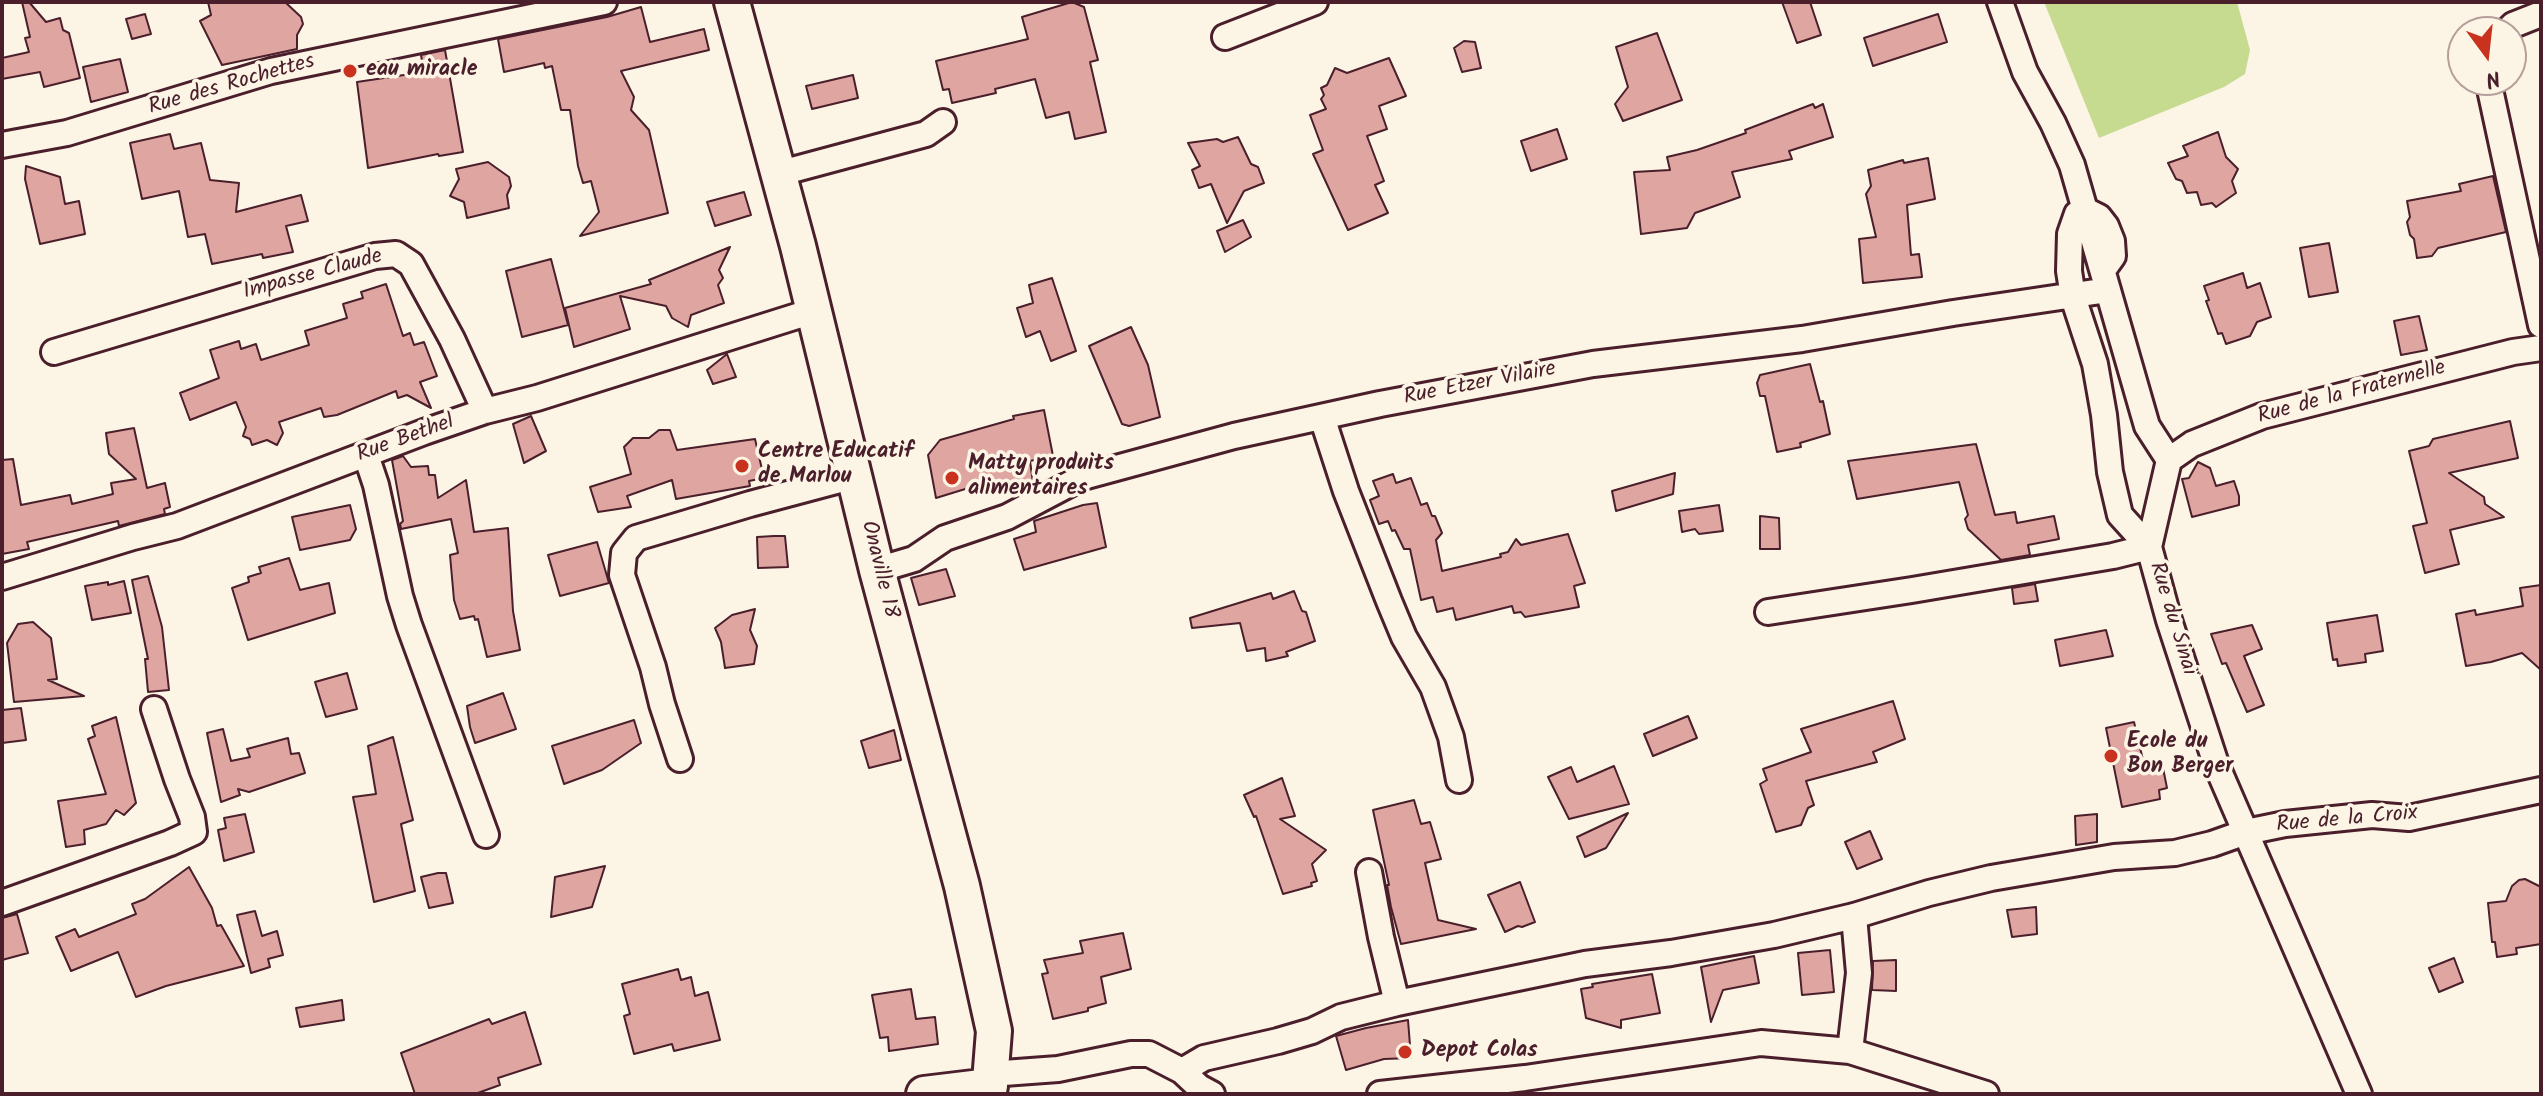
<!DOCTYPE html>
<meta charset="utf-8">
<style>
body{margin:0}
#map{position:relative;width:2543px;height:1096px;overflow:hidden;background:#fcf5e5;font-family:Kalam,sans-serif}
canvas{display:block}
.frame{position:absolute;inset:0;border:4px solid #4a1f2b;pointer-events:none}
.north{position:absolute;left:2447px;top:16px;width:80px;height:80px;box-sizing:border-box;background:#fcf5e5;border:2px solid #b59f9b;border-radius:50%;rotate:165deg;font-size:22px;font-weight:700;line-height:32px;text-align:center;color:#4a1f2b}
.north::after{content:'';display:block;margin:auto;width:28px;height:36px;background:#c8321e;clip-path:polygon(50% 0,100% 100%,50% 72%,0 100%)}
</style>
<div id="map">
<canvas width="2543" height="1096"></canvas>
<div class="frame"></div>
<div class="north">N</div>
</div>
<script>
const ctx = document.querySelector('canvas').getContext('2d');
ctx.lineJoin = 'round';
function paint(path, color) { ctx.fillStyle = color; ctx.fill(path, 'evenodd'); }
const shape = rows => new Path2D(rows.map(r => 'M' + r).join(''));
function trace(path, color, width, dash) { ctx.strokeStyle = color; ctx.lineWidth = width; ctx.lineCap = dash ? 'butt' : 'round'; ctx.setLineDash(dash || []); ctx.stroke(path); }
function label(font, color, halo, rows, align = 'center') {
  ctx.font = font + ' Kalam,sans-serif'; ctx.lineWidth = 7; ctx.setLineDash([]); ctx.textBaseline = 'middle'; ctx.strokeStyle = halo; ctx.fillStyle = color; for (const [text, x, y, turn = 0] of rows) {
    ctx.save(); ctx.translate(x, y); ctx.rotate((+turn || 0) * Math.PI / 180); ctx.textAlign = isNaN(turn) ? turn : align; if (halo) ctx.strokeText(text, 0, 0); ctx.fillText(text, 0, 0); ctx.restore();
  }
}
paint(shape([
 [2044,2,2237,2,2250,50,2245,74,2224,87,2099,138]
]), '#c7db90');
const building = shape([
 [22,2,29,2,46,22,60,18,63,30,69,33,80,78,44,87,40,72,2,79,2,58,29,52,25,38,30,37,22,2],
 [208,2,285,2,301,17,303,24,297,35,297,49,222,65,200,21,211,15,208,2],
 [1072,2,1084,7,1098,60,1090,62,1106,132,1075,139,1069,112,1046,118,1035,79,995,89,996,93,952,103,949,89,943,90,936,61,1028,39,1022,17,1072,2],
 [1782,2,1810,2,1821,35,1797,43,1782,2],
 [641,7,650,42,704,29,709,50,621,71,634,97,631,110,649,130,668,213,580,236,599,212,591,181,583,183,578,166,570,110,561,110,552,66,545,68,544,63,504,72,498,39,607,17,641,7],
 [145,14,151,34,132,39,126,19,145,14],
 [1938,14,1947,42,1873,66,1864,38,1938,14],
 [1657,33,1682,100,1623,121,1615,104,1628,87,1616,47,1657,33],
 [1464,41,1475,42,1481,68,1462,72,1454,48,1464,41],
 [445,50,463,152,439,156,438,154,368,168,357,82,424,72,421,55,445,50],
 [1389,58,1406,96,1379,106,1387,129,1367,136,1384,181,1375,185,1388,213,1348,230,1313,154,1323,150,1310,115,1326,109,1321,99,1324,95,1321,88,1327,85,1335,68,1347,73,1389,58],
 [120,59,128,92,91,102,83,67,120,59],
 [853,75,858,98,812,109,806,86,853,75],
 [1813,104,1815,108,1823,104,1833,137,1789,151,1792,159,1732,172,1740,197,1695,213,1687,228,1641,234,1634,172,1670,170,1667,157,1697,150,1746,133,1745,130,1813,104],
 [1557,129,1567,159,1531,171,1521,141,1557,129],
 [2218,132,2226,157,2238,169,2232,181,2236,193,2216,207,2212,203,2201,205,2197,192,2187,193,2182,181,2176,179,2168,163,2188,156,2183,146,2218,132],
 [170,134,174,149,201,143,210,180,239,183,236,212,301,195,308,221,286,226,293,252,263,258,262,254,212,264,205,234,188,237,179,191,142,199,130,143,170,134],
 [1238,137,1251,164,1258,167,1264,183,1244,191,1227,223,1211,184,1199,188,1192,170,1200,166,1188,143,1217,139,1223,142,1238,137],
 [1928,158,1935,199,1907,205,1911,255,1919,254,1922,277,1863,283,1859,239,1876,237,1866,194,1871,186,1868,170,1903,160,1904,163,1928,158],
 [488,162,509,177,511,186,507,195,509,208,467,218,464,202,450,196,459,179,456,169,488,162],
 [26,166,60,177,65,204,79,201,85,234,40,244,25,179,26,166],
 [2493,176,2506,232,2438,248,2432,256,2417,258,2414,239,2410,235,2407,222,2410,217,2407,201,2461,191,2459,184,2493,176],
 [744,192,751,215,715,226,707,202,744,192],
 [1243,220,1251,237,1225,252,1217,231,1243,220],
 [2329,243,2338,292,2309,297,2300,248,2329,243],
 [730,247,719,270,723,278,718,285,724,303,691,315,688,327,672,318,666,306,620,296,630,329,574,347,565,308,651,284,649,280,730,247],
 [551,259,568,325,522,337,506,271,551,259],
 [2243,273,2247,288,2260,283,2271,317,2257,322,2250,336,2226,344,2222,333,2218,334,2206,301,2209,300,2204,286,2243,273],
 [1052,278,1076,351,1051,361,1040,331,1026,337,1017,308,1033,303,1029,285,1052,278],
 [386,284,403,336,410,333,414,345,424,342,437,376,420,382,431,408,407,395,398,398,396,391,337,415,324,417,321,408,279,422,283,433,277,445,267,440,252,445,250,439,243,436,246,427,236,402,190,420,180,393,219,378,210,350,239,341,241,349,256,344,261,360,309,345,305,331,347,318,343,304,363,298,361,292,386,284],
 [2419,316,2427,350,2401,355,2394,321,2419,316],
 [1131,327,1148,365,1160,417,1129,426,1122,424,1089,346,1131,327],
 [727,354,736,377,713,384,707,370,727,354],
 [1810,364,1820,402,1823,401,1830,434,1800,443,1801,447,1777,452,1765,396,1760,396,1757,383,1760,375,1810,364],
 [1044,410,1053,456,1030,461,1033,482,992,487,978,492,975,486,936,498,928,455,940,440,1014,419,1013,416,1044,410],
 [531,416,546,451,524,463,513,424,531,416],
 [2510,421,2518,458,2449,473,2484,497,2485,504,2504,517,2450,530,2459,564,2425,573,2413,526,2427,523,2409,451,2429,446,2433,439,2510,421],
 [134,428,147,488,165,483,170,507,164,509,165,514,119,526,118,521,27,542,29,549,2,554,2,460,13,459,21,505,70,495,72,504,113,494,111,483,136,479,109,454,106,433,134,428],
 [659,430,670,430,677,450,755,439,764,478,749,481,750,486,676,499,672,480,627,496,631,507,598,512,590,487,631,474,624,447,633,438,649,438,659,430],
 [1976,444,1995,515,2015,512,2017,523,2054,516,2059,539,2028,545,2030,555,2001,560,1968,529,1965,519,1968,515,1959,482,1857,499,1848,461,1976,444],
 [403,456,411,467,428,466,429,475,435,475,438,498,466,480,474,532,508,528,513,611,520,650,487,657,478,619,475,620,474,616,460,619,454,600,450,555,458,553,451,519,401,529,400,524,403,521,392,460,403,456],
 [2198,462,2210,468,2216,486,2234,481,2239,496,2239,505,2192,517,2182,479,2189,478,2198,462],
 [1675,473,1673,494,1616,511,1612,491,1675,473],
 [1393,474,1396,483,1411,478,1421,505,1427,503,1432,516,1435,516,1442,533,1436,540,1442,571,1501,557,1500,554,1508,552,1516,539,1521,545,1568,534,1585,583,1574,586,1579,607,1525,617,1521,612,1514,613,1512,606,1456,620,1453,608,1437,612,1433,597,1421,600,1410,549,1404,549,1395,530,1392,531,1388,521,1379,524,1370,500,1379,496,1373,481,1393,474],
 [1097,503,1106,547,1024,570,1014,539,1036,532,1034,521,1083,505,1097,503],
 [350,505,356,529,350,540,300,550,292,517,350,505],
 [1719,505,1723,531,1699,534,1695,529,1682,532,1679,511,1719,505],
 [1760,516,1779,518,1780,549,1760,549,1760,516],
 [774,536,785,536,788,567,758,568,757,537,774,536],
 [597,542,609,583,560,596,548,555,597,542],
 [289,558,300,590,329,583,335,613,248,640,232,588,249,582,248,577,261,573,259,567,289,558],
 [946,569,955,596,919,605,911,578,946,569],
 [148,576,162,627,169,690,148,692,145,659,148,659,132,580,148,576],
 [124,581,131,613,92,620,85,586,108,582,108,585,124,581],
 [2035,584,2038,601,2014,604,2012,588,2035,584],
 [2541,585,2541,670,2522,653,2491,662,2466,666,2456,614,2475,610,2476,615,2523,606,2520,588,2541,585],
 [1294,591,1302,611,1306,612,1315,641,1286,652,1288,656,1266,661,1265,648,1247,651,1240,623,1192,628,1190,618,1271,593,1273,599,1294,591],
 [755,609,750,630,757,646,754,664,725,668,721,642,715,628,732,615,755,609],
 [2377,615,2383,651,2365,654,2366,662,2338,666,2337,659,2333,660,2327,623,2377,615],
 [33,622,51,638,57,679,48,680,84,696,14,702,7,643,18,624,33,622],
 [2252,625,2262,649,2244,656,2264,705,2247,712,2226,663,2222,664,2211,634,2252,625],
 [2106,630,2113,656,2060,666,2055,640,2106,630],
 [347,673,357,709,326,717,315,682,347,673],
 [503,693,516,729,475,743,470,727,467,706,503,693],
 [1893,701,1905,739,1873,752,1877,762,1806,781,1814,805,1808,808,1801,825,1776,832,1760,784,1767,780,1763,769,1811,752,1801,729,1893,701],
 [21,708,26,740,2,743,2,710,21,708],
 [1688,716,1697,738,1653,756,1644,734,1688,716],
 [116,717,136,803,124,815,116,810,106,824,84,830,85,844,66,847,58,801,106,794,88,739,95,736,92,726,116,717],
 [634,720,641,743,602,770,564,784,552,746,634,720],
 [2134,722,2143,760,2163,768,2167,788,2159,790,2160,799,2122,807,2106,728,2134,722],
 [223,729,231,761,250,757,247,749,288,738,291,754,299,753,305,773,249,792,238,789,240,795,221,802,207,733,223,729],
 [894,730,901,760,869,768,861,741,894,730],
 [393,737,413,820,401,824,415,891,374,902,353,797,376,794,368,746,393,737],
 [1614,766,1629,804,1569,819,1548,777,1571,767,1577,782,1614,766],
 [1282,778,1295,816,1280,819,1326,850,1312,864,1317,881,1311,883,1312,886,1283,894,1256,816,1254,817,1244,795,1282,778],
 [1414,800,1421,824,1430,822,1441,859,1425,863,1438,920,1476,929,1401,944,1391,907,1387,885,1389,885,1373,810,1414,800],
 [1628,813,1606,848,1585,857,1577,837,1628,813],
 [245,814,254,852,224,861,218,830,226,828,224,818,245,814],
 [2097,814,2097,842,2076,845,2075,816,2097,814],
 [1870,831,1882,859,1857,869,1845,842,1870,831],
 [605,866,592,907,551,917,555,877,605,866],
 [189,867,212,908,217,926,221,925,244,966,166,986,136,997,118,952,71,971,56,937,75,929,79,937,136,914,132,904,145,899,189,867],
 [438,873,446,873,453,903,429,908,421,877,438,873],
 [2525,879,2541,887,2541,944,2516,948,2517,954,2497,957,2495,942,2492,942,2488,903,2506,901,2512,886,2519,880,2525,879],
 [1520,882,1535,922,1522,927,1518,926,1505,932,1488,895,1520,882],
 [2036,907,2037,934,2012,937,2007,910,2036,907],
 [255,911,262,936,277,931,283,955,268,959,270,967,251,973,237,915,255,911],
 [17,914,28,953,2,960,2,918,17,914],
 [1123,933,1131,969,1101,977,1106,1003,1088,1008,1088,1011,1053,1019,1042,974,1048,973,1044,960,1083,953,1080,941,1123,933],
 [1830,950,1834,992,1802,995,1798,953,1830,950],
 [1754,956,1759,983,1723,990,1711,1022,1701,967,1754,956],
 [2454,958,2463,982,2439,992,2429,968,2454,958],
 [1896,960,1896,991,1872,990,1873,961,1896,960],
 [678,969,681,980,691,977,695,996,708,992,720,1040,674,1051,672,1044,634,1054,624,1016,630,1014,622,984,678,969],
 [1652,974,1660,1013,1621,1020,1621,1028,1586,1018,1581,989,1593,987,1592,984,1652,974],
 [911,989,916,1019,935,1017,938,1044,889,1051,888,1037,880,1038,872,995,911,989],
 [342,1000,344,1020,300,1027,296,1008,342,1000],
 [525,1012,541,1064,498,1078,500,1085,475,1094,415,1094,401,1053,489,1019,492,1024,525,1012],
 [1408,1020,1411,1058,1384,1059,1346,1070,1336,1036,1366,1028,1408,1020]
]);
paint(building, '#dfa5a0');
trace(building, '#4a1f2b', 2);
const street = shape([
 [2000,2,2025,72,2053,123,2072,165,2147,426,2169,460,2149,547,2169,620,2216,764,2359,1094],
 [2506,32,2513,25,2541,14],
 [1225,37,1315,2],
 [2488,80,2541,325],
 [2,145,67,133,271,71,604,2],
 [777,174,926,134,943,122],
 [54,352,375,256,396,254,411,264,452,339,485,411],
 [1322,417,1346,491,1389,601,1404,637,1433,687,1451,737,1459,780],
 [366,455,376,485,400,596,409,625,486,835],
 [2169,460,2192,444,2262,416,2513,352,2541,348],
 [877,570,914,559,945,538,1007,517,1083,477,1234,436,1380,404,1593,364,1802,339,1953,313,2108,290],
 [2,577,133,537,177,526,424,432,485,411,537,398,813,311],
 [1768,612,1912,590,2113,556,2149,547,2120,515,2110,472,2104,415,2095,364,2073,297,2069,271,2070,234,2077,214,2085,210,2099,217,2106,226,2112,241,2113,256,2103,270],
 [680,759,662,704,653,667,622,575,624,553,636,538,750,504,855,476],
 [1369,872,1381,937,1397,1003],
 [2,903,170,843,194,832,192,817,177,779,154,709],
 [1850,1051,1859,973,1854,916],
 [1182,1071,1204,1058,1278,1041,1312,1031,1341,1017,1397,1003,1585,964,1671,953,1774,935,1854,916,1929,893,1991,878,2114,857,2175,853,2212,844,2246,832,2285,824,2372,815,2409,818,2541,790],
 [990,1074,1058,1069,1131,1054,1149,1054,1182,1071,1199,1087,1212,1094],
 [1380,1094,1525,1078,1761,1043,1850,1051,1986,1094]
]);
const secondary = shape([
 [732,2,798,246,877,570,962,886,994,1031,989,1094],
 [924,1094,990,1086]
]);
trace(street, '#4a1f2b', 30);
trace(secondary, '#4a1f2b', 40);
trace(street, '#fcf5e5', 24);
trace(secondary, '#fcf5e5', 34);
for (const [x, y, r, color] of [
 [350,71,8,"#c8321e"],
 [742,466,8,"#c8321e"],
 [952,478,8,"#c8321e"],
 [2111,756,8,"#c8321e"],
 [1405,1052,8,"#c8321e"]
]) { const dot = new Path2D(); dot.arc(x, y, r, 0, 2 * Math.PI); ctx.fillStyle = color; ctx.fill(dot); trace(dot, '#fcf5e5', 3); }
label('bold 22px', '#4a1f2b', '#fcf5e5', [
 ["eau miracle",366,71],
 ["Centre Educatif",758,453],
 ["de Marlou",758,478],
 ["Matty produits",968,465],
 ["alimentaires",968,490],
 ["Ecole du",2127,743],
 ["Bon Berger",2127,768],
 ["Depot Colas",1421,1052]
], 'left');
label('22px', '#4a1f2b', '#fcf5e5', [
 ["Rue des Rochettes",232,86,-16],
 ["Impasse Claude",313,276,-15],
 ["Rue Etzer Vilaire",1480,385,-11],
 ["Rue de la Fraternelle",2352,394,-15],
 ["Rue Bethel",406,440,-20],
 ["Onaville 18",878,570,76],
 ["Rue du Sinaï",2171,619,73],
 ["Rue de la Croix",2347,821,-5]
]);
</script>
